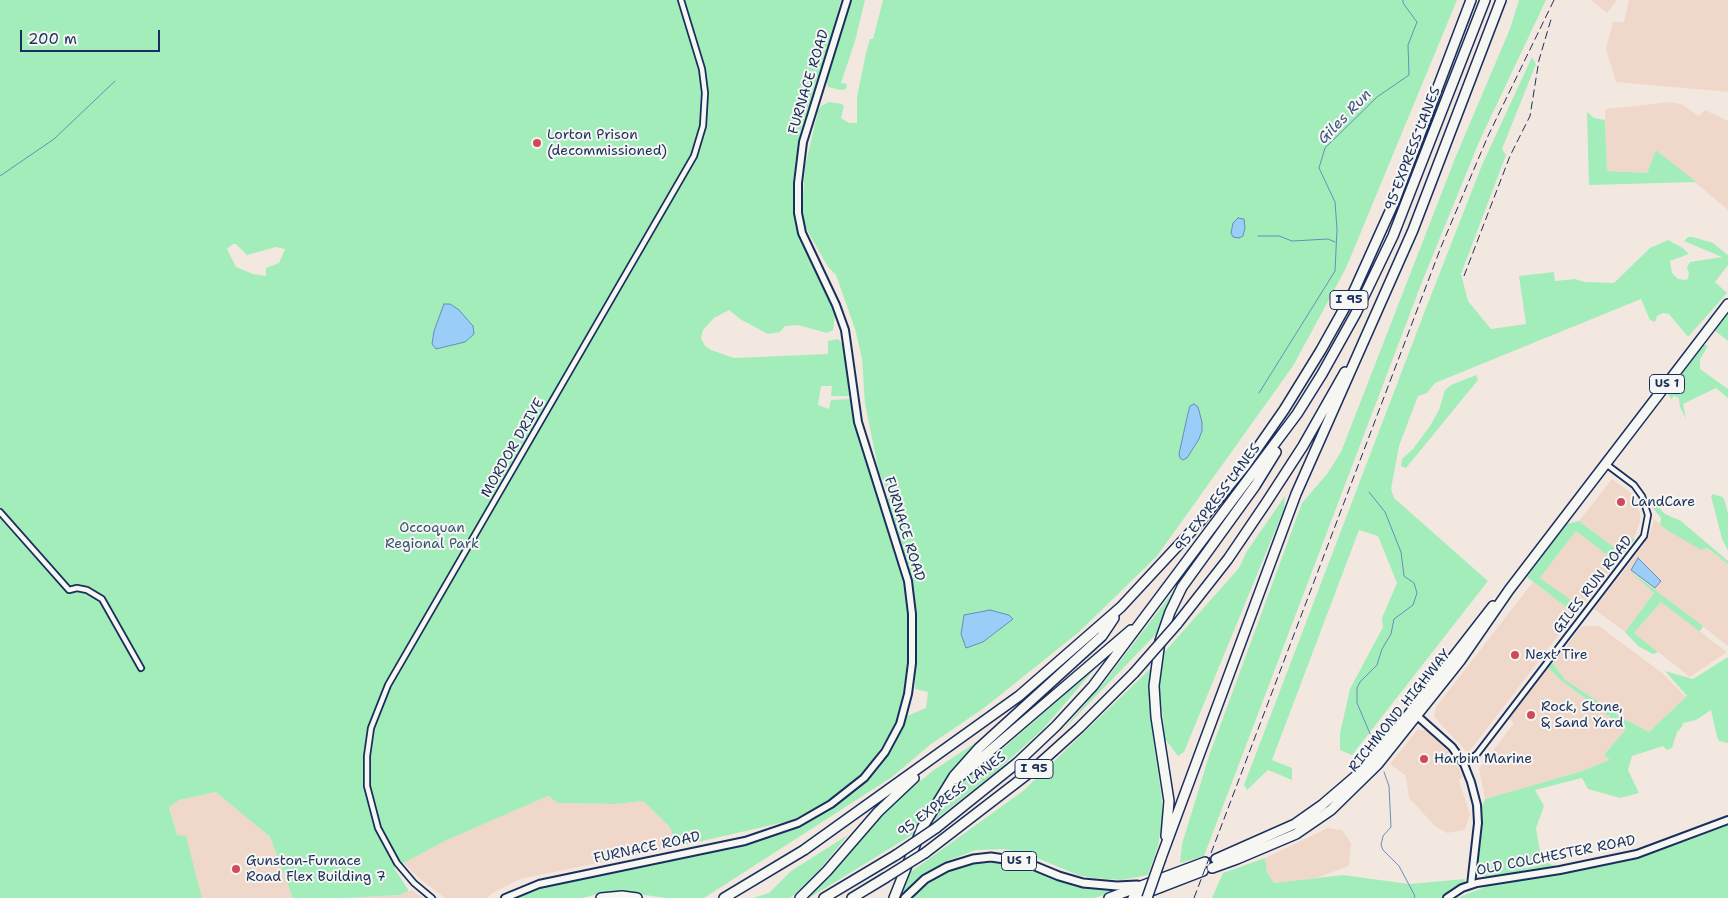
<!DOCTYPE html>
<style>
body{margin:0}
#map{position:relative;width:1728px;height:898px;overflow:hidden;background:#f3e8e0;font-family:"Shantell Sans",sans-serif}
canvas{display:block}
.scale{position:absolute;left:20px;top:30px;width:140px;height:22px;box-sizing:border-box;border:2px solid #1b2f5e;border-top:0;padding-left:6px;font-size:15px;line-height:18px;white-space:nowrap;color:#1b2f5e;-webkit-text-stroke:4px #f6f6f2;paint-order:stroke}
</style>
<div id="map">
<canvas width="1728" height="898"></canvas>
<div class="scale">200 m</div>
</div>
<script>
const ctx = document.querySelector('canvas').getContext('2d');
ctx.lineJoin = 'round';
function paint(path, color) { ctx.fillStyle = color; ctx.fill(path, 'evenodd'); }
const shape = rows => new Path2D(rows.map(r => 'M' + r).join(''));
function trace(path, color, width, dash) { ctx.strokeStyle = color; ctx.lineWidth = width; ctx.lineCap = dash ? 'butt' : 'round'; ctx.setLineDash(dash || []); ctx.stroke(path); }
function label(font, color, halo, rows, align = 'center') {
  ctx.font = font + ' "Shantell Sans",sans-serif'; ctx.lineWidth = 4; ctx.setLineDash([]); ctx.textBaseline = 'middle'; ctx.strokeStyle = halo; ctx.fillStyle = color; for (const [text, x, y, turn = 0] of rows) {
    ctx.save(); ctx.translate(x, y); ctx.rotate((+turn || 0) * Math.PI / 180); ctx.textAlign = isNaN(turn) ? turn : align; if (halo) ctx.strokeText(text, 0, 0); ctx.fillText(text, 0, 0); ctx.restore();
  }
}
paint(shape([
 [1591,0,1617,0,1607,13],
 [1629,0,1728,0,1728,92,1616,82,1606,49,1613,22,1624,22],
 [1671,102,1683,105,1699,116,1705,110,1728,121,1728,210,1656,150,1647,173,1607,171,1605,109],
 [1612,479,1634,495,1640,514,1640,522,1634,538,1630,537,1619,550,1579,521],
 [1654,519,1667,530,1706,548,1728,564,1728,646,1628,569,1654,593,1625,632,1594,609,1642,547,1649,536],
 [1576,531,1616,562,1581,607,1540,578],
 [1533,582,1575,614,1468,753,1434,717,1436,707],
 [1661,602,1727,652,1690,677,1634,633],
 [1582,626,1599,626,1661,672,1686,697,1649,732,1621,717,1563,679,1553,663],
 [1548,667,1558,678,1626,729,1604,755,1611,760,1579,772,1485,799,1479,769,1514,723,1509,719],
 [1418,729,1423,731,1425,729,1446,749,1463,776,1459,781,1470,814,1465,830,1447,833,1436,827,1409,798,1406,776,1390,764],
 [216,792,270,837,293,898,202,898,186,837,177,835,169,806,179,800],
 [548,796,558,803,616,804,643,801,670,827,676,847,520,879,493,893,487,898,445,898,420,879,403,863,447,840],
 [1328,828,1342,830,1351,843,1349,866,1316,878,1274,883,1267,872,1265,858],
 [412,890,423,898,344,898,400,895]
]), '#efd8ca');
paint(shape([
 [0,0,841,0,815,96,801,130,793,183,795,225,835,314,833,330,827,333,798,325,785,326,780,332,768,334,740,319,729,310,714,318,703,330,701,338,705,346,711,350,734,358,828,354,828,341,838,339,845,347,849,396,831,396,832,386,821,386,818,405,829,409,831,400,850,399,903,577,909,610,911,644,901,709,892,731,867,769,838,794,819,807,789,821,676,847,670,827,643,801,616,804,558,803,548,796,447,840,394,868,409,891,400,895,344,898,293,898,270,837,216,792,179,800,169,807,177,835,186,836,202,898,0,898],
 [233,244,236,244,247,255,276,247,285,249,279,263,266,268,266,276,253,274,236,267,227,249],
 [850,0,865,0,855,41,841,83,847,84,846,89,840,90,828,87,826,80],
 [883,0,1457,0,1346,268,1293,366,1157,556,1079,632,984,708,931,744,892,777,704,898,666,898,624,892,601,893,582,898,515,898,545,885,698,855,796,828,857,790,892,749,907,716,926,708,928,692,915,689,916,617,911,576,888,504,888,492,879,472,865,404,862,358,855,329,836,275,828,267,803,223,802,212,805,167,818,111,821,106,829,102,842,104,844,106,841,118,849,123,857,123,857,97,866,53,870,39,873,39],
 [1519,0,1546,0,1479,142,1422,282,1204,856,1180,863,1182,844,1209,756,1302,503,1327,474,1341,452,1456,156,1510,29],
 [1532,57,1536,64,1502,149,1506,155,1461,274,1468,301,1491,329,1526,324,1519,276,1554,272,1555,281,1575,279,1585,282,1614,283,1650,248,1668,240,1683,248,1689,254,1670,261,1672,273,1678,279,1687,280,1689,274,1687,267,1690,262,1722,257,1684,241,1688,237,1693,237,1713,243,1728,255,1728,265,1715,282,1727,293,1688,337,1669,314,1663,313,1657,316,1655,322,1650,320,1641,299,1435,383,1427,393,1418,396,1399,446,1391,489,1394,498,1488,581,1352,755,1340,750,1340,733,1350,689,1383,627,1382,618,1397,583,1378,536,1359,530,1272,760,1292,768,1292,780,1268,770,1247,790,1244,785,1426,308,1482,165],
 [1587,112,1594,118,1605,120,1607,171,1647,173,1656,150,1696,182,1589,185],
 [1728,310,1728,341,1714,330],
 [1702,344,1708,346,1700,359,1700,369,1728,389,1728,398,1716,388,1683,404,1686,419,1680,407,1679,398,1674,396,1671,399,1668,394],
 [1476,375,1478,380,1406,468,1401,466,1402,459,1413,449,1430,426,1439,410,1445,390,1451,385],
 [1713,494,1723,497,1725,502,1728,514,1728,551,1722,539,1711,496],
 [1285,496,1284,509,1184,752,1178,756,1165,739,1160,691,1161,656,1239,568,1247,551],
 [1655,503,1665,514,1681,521,1728,561,1728,564,1707,548,1701,550,1667,530,1660,525,1661,518,1652,507,1652,504],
 [1579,521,1618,550,1630,537,1635,539,1616,562,1576,531,1540,578,1581,607,1575,614,1527,577,1566,524],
 [1626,568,1703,626,1701,630,1699,631,1661,602,1634,633,1658,652,1653,654,1638,646,1625,632,1654,593],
 [1176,588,1161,629,1060,733,1105,681],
 [1728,657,1728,743,1719,741,1717,737,1711,710,1696,720,1683,723,1682,727,1677,732,1672,748,1667,750,1663,746,1632,756,1628,770,1639,793,1620,798,1588,789,1582,778,1535,790,1544,806,1536,828,1541,857,1524,863,1524,867,1527,868,1548,863,1555,866,1494,877,1483,876,1477,873,1475,870,1483,821,1481,809,1485,799,1579,772,1610,760,1604,755,1626,729,1558,678,1548,667,1553,663,1564,679,1621,717,1649,732,1687,696,1665,671,1693,679],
 [1097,666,1043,729,996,772,931,823,943,803,965,779,989,761],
 [1150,669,1153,737,1162,800,1162,821,1158,846,1148,875,1122,880,1093,878,1078,875,1025,853,1003,849,976,850,944,862,899,895,905,876,1023,791],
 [984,737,958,765,915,833,809,898,804,898,830,875,884,810,934,770],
 [1728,824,1728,898,1457,898,1490,885,1565,873,1619,861,1671,845],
 [848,835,811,880,790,898,753,898,769,893,791,871],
 [1265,858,1267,872,1274,883,1343,875,1409,884,1465,879,1464,884,1444,898,1212,898,1223,873],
 [997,860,1012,862,1061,880,1127,888,1094,898,911,898,924,885,949,870,980,861]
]), '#a3edbb');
const water = shape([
 [1238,218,1244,219,1245,228,1243,236,1239,238,1233,237,1231,233,1233,223,1238,218],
 [444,304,450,304,459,310,473,326,474,334,465,342,436,349,432,344,434,331,444,304],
 [1194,404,1198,407,1202,422,1202,431,1199,439,1187,458,1183,460,1180,458,1179,454,1188,413,1190,406,1194,404],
 [1638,558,1661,581,1655,588,1631,570,1638,558],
 [990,610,1009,615,1013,619,983,642,966,648,961,634,964,615,990,610]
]);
paint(water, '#9acdf8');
trace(water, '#678eba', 1);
trace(shape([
 [0,176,54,139,115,81],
 [1258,236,1279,236,1292,241,1328,239,1335,242],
 [1259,393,1335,271,1337,229,1335,202,1319,168,1325,148,1377,97,1409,75,1408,45,1417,22,1403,3,1403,0],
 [1369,492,1385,512,1401,552,1404,576,1414,583,1417,593,1413,605,1394,619,1391,634,1382,649,1377,665,1360,682,1357,688,1357,703,1374,743],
 [1384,772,1389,786,1391,827,1383,836,1381,845,1383,850,1399,866,1415,896,1414,898]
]), '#678eba', 1);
const street = shape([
 [0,512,69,590,77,588,87,590,102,599,141,668],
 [1464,764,1477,754,1644,536,1648,515,1642,496,1634,485,1606,464],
 [432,898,414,883,397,863,378,828,367,786,367,756,371,728,388,685,694,156,703,126,705,93,702,69,681,0]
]);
const secondary = shape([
 [1415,714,1452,747,1464,764,1471,782,1477,805,1478,823,1471,885],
 [505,898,539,884,745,841,798,823,831,804,864,778,885,752,900,724,908,694,912,663,912,614,908,581,858,422,845,330,836,305,802,233,798,213,798,183,803,142,847,0],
 [1447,898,1462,888,1477,883,1560,870,1637,854,1728,820]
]);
const primary = shape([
 [905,898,925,879,947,867,973,859,991,857,1025,862,1059,876,1083,883,1117,886,1137,885]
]);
const highway = shape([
 [1177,624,1228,559,1266,503,1303,446,1345,372],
 [957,779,1131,630],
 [936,828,1017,763,1056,726,1093,686,1297,414,1322,374,1356,313,1393,236,1485,0],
 [1166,836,1169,801,1156,717,1154,686,1160,641,1170,612,1182,587,1255,486,1276,452],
 [925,853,1029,773,1079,728,1134,673],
 [1161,858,1296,494,1413,230,1501,0],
 [1216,859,1295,824,1322,805,1357,775,1402,723,1493,606],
 [1212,868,1237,859,1296,834,1331,810,1378,764,1460,661,1509,590,1728,304],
 [601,898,622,896,637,898],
 [724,898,804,850,1019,696,1121,607,1198,524,1245,466,1284,410,1321,350,1354,291,1395,200,1471,0],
 [800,898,827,871,878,812,914,778],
 [824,898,896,855],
 [852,898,885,878],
 [894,898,922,828,954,776,979,748,1102,636,1114,618],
 [1109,898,1205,862],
 [1133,898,1203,871]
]);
trace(street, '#1b2f5e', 8);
trace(secondary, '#1b2f5e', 10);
trace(primary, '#1b2f5e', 11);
trace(highway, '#1b2f5e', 12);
trace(street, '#f6f6f2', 4.5);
trace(secondary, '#f6f6f2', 6);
trace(primary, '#f6f6f2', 7);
trace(highway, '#f6f6f2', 9);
trace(shape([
 [1464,276,1510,156,1530,116,1539,60,1552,16],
 [1194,898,1441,247,1488,136,1554,0]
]), '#1b2f5e', 1, [8, 4]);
const highwayBridge = shape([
 [1134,673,1177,624],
 [896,855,936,828],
 [885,878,925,853],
 [1147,898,1161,858]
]);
trace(highwayBridge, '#1b2f5e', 12, []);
trace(highwayBridge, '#f6f6f2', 9);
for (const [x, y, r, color] of [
 [537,143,5,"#d1495b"],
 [1621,502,5,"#d1495b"],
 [1515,655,5,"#d1495b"],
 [1531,715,5,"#d1495b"],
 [1424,759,5,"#d1495b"],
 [236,869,5,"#d1495b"]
]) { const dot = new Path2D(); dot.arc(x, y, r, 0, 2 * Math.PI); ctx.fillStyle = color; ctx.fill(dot); trace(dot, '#f6f6f2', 2); }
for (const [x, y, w] of [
 [1349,300,38],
 [1667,384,35],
 [1034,769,38],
 [1019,861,35]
]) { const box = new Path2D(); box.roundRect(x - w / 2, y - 9.5, w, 19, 4); ctx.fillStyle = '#f6f6f2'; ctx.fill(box); trace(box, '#1b2f5e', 1); }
label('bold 12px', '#1b2f5e', null, [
 ["I 95",1349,300],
 ["US 1",1667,384],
 ["I 95",1034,769],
 ["US 1",1019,861]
]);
label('14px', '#1b2f5e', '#f6f6f2', [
 ["FURNACE ROAD",809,82,-73],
 ["95 EXPRESS LANES",1413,149,-69],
 ["MORDOR DRIVE",513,448,-60],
 ["95 EXPRESS LANES",1218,498,-53],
 ["FURNACE ROAD",904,529,73],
 ["GILES RUN ROAD",1593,585,-52],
 ["RICHMOND HIGHWAY",1400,711,-51],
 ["95 EXPRESS LANES",952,795,-37],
 ["FURNACE ROAD",647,848,-12],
 ["OLD COLCHESTER ROAD",1556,856,-11]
]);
label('14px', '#1b2f5e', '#f6f6f2', [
 ["Lorton Prison",547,135],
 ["(decommissioned)",547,151],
 ["LandCare",1631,502],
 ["Next Tire",1525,655],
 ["Rock, Stone,",1541,707],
 ["& Sand Yard",1541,723],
 ["Harbin Marine",1434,759],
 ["Gunston-Furnace",246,861],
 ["Road Flex Building 7",246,877]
], 'left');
label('14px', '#365571', '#f6f6f2', [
 ["Occoquan",432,528],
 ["Regional Park",432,544]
]);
label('italic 15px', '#3b5684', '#f6f6f2', [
 ["Giles Run",1345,117,-46]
]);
</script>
